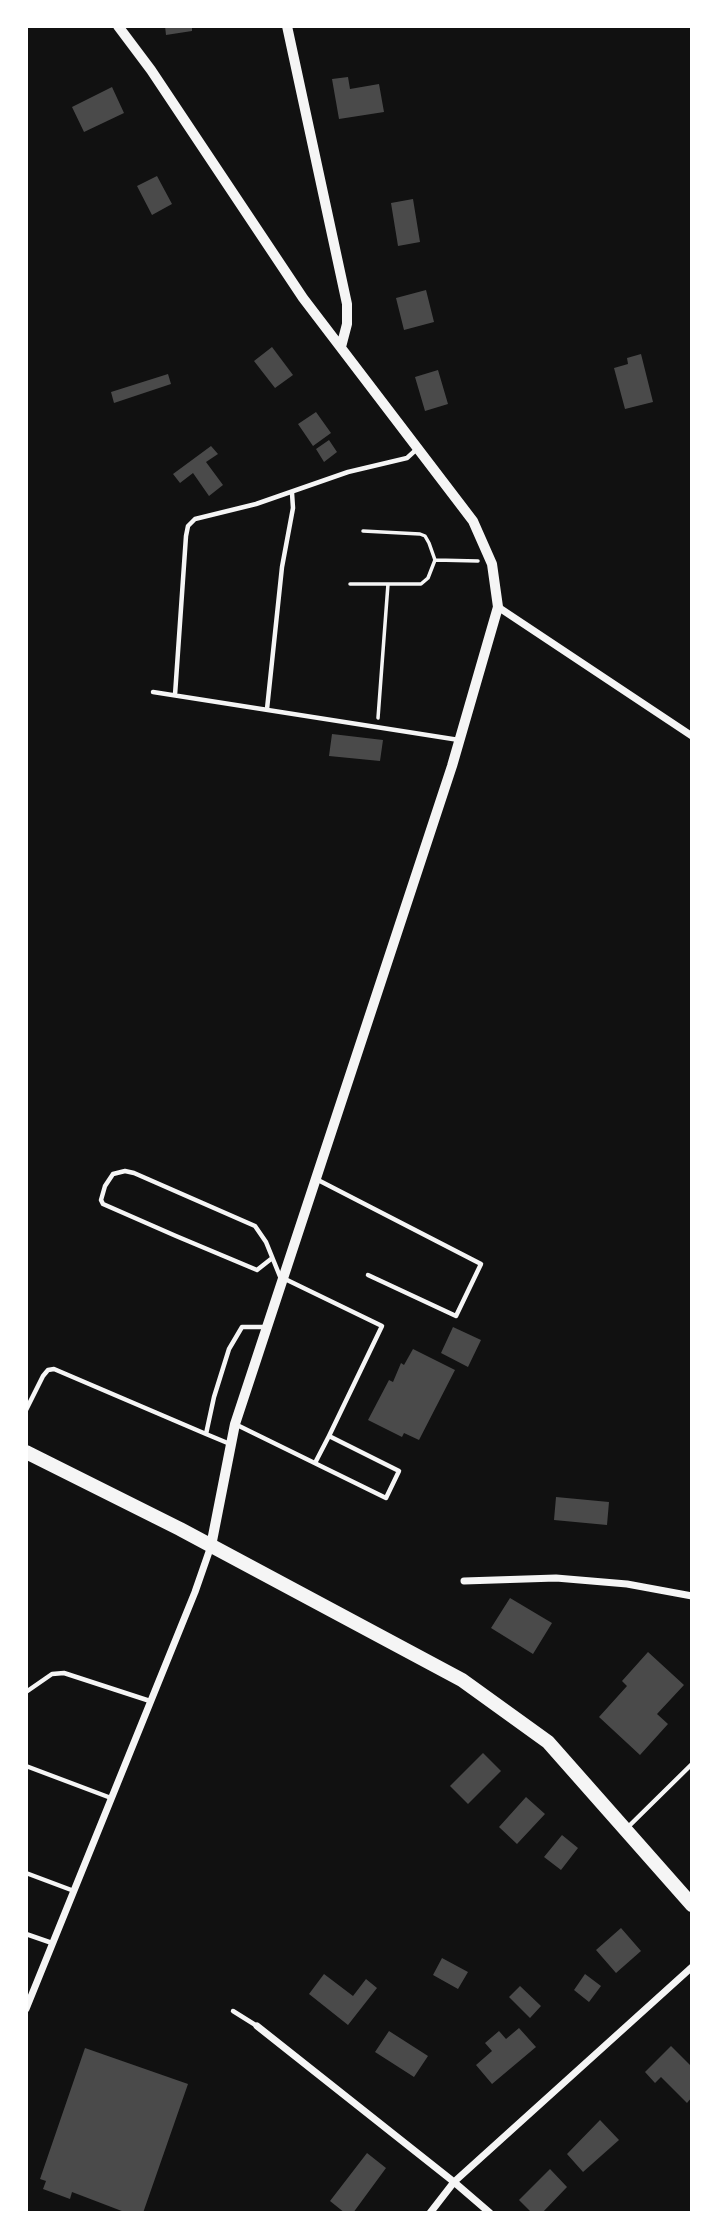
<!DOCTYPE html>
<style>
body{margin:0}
#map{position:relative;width:718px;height:2239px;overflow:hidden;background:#111;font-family:Overpass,sans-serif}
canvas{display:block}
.frame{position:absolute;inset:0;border:28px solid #fff;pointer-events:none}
</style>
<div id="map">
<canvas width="718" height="2239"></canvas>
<div class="frame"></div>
</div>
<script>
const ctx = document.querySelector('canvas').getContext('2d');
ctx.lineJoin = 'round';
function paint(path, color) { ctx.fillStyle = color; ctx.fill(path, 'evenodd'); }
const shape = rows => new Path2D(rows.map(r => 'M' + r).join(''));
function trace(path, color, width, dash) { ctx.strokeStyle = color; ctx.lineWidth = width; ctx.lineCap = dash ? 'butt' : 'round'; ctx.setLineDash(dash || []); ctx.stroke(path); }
paint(shape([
 [165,26,192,26,192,31,166,35],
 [348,77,350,89,379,84,384,112,339,119,332,79],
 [112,87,124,113,84,132,72,107],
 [157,176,172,204,152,215,137,186],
 [413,199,420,242,398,246,391,203],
 [426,290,434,322,404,330,396,298],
 [272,347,293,375,275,388,254,361],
 [641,354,653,402,625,409,614,368,628,364,627,358],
 [438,370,448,404,425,411,415,377],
 [168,374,171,384,114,403,111,392],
 [316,412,331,433,313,446,298,424],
 [329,440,337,452,324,462,316,449],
 [211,446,218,454,206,462,223,485,209,496,193,473,180,483,173,474],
 [332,734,383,740,380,761,329,756],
 [453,1327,481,1340,468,1367,441,1353],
 [413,1349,455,1370,419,1440,404,1433,402,1437,368,1420,389,1380,393,1382,401,1363,404,1365],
 [556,1497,609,1502,607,1525,554,1520],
 [510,1598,552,1623,533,1654,491,1628],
 [648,1652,684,1685,657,1714,668,1724,640,1755,599,1717,627,1686,622,1681],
 [483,1753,501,1771,468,1804,450,1786],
 [526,1797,545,1814,517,1844,499,1827],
 [562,1835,578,1848,561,1870,544,1857],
 [621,1928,641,1951,616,1973,596,1950],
 [442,1958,468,1972,458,1989,433,1975],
 [324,1974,353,1996,366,1979,377,1988,348,2025,309,1994],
 [585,1974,601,1986,589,2002,574,1990],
 [520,1986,541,2006,530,2018,509,1997],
 [519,2028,536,2047,492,2084,476,2065,492,2051,485,2043,499,2031,506,2039],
 [389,2031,428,2056,414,2077,375,2052],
 [671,2046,692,2067,692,2097,687,2103,661,2077,655,2083,645,2072],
 [85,2048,188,2084,143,2213,127,2213,72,2192,70,2199,43,2189,46,2181,40,2179],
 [600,2120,619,2140,583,2172,567,2154],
 [367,2153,386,2168,353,2213,345,2213,330,2201],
 [550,2169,567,2187,542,2213,532,2213,519,2200]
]), '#4a4a4a');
trace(shape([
 [435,560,478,561],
 [350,584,421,584,428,578,435,560,429,543,425,536,420,534,363,531],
 [378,718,388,584]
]), '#f5f5f5', 3.5);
trace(shape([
 [153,692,459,740],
 [175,695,186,536,188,526,195,519,256,504,348,472,407,458,418,448],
 [267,709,282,567,293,508,292,493],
 [318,1180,481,1264,456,1316,368,1275],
 [271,1259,257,1270,176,1236,103,1204,101,1200,105,1186,113,1174,125,1171,134,1173,255,1226,266,1242,281,1279],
 [26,1410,43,1376,48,1370,54,1369,206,1434],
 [235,1424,386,1498,399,1471,329,1436,382,1326,285,1279],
 [230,1444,206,1434,214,1397,229,1349,242,1327,265,1327],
 [315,1463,329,1436],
 [26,1692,52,1674,64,1673,150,1701],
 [26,1766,111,1798],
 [627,1828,692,1764],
 [26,1873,74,1891],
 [26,1934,52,1943],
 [233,2011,257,2026]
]), '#f5f5f5', 4.5);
trace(shape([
 [498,607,692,736],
 [464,1581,556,1578,627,1584,692,1596],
 [26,2009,195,1592,211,1546],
 [257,2026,454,2182,490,2213],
 [430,2213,454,2182,692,1967]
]), '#f5f5f5', 7);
trace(shape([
 [118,26,151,70,303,298,473,521,492,564,498,607,452,766,235,1424,211,1546],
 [287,26,347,304,347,324,341,347]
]), '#f5f5f5', 10);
trace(shape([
 [26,1452,180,1529,462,1680,548,1742,692,1905]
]), '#f5f5f5', 14);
</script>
